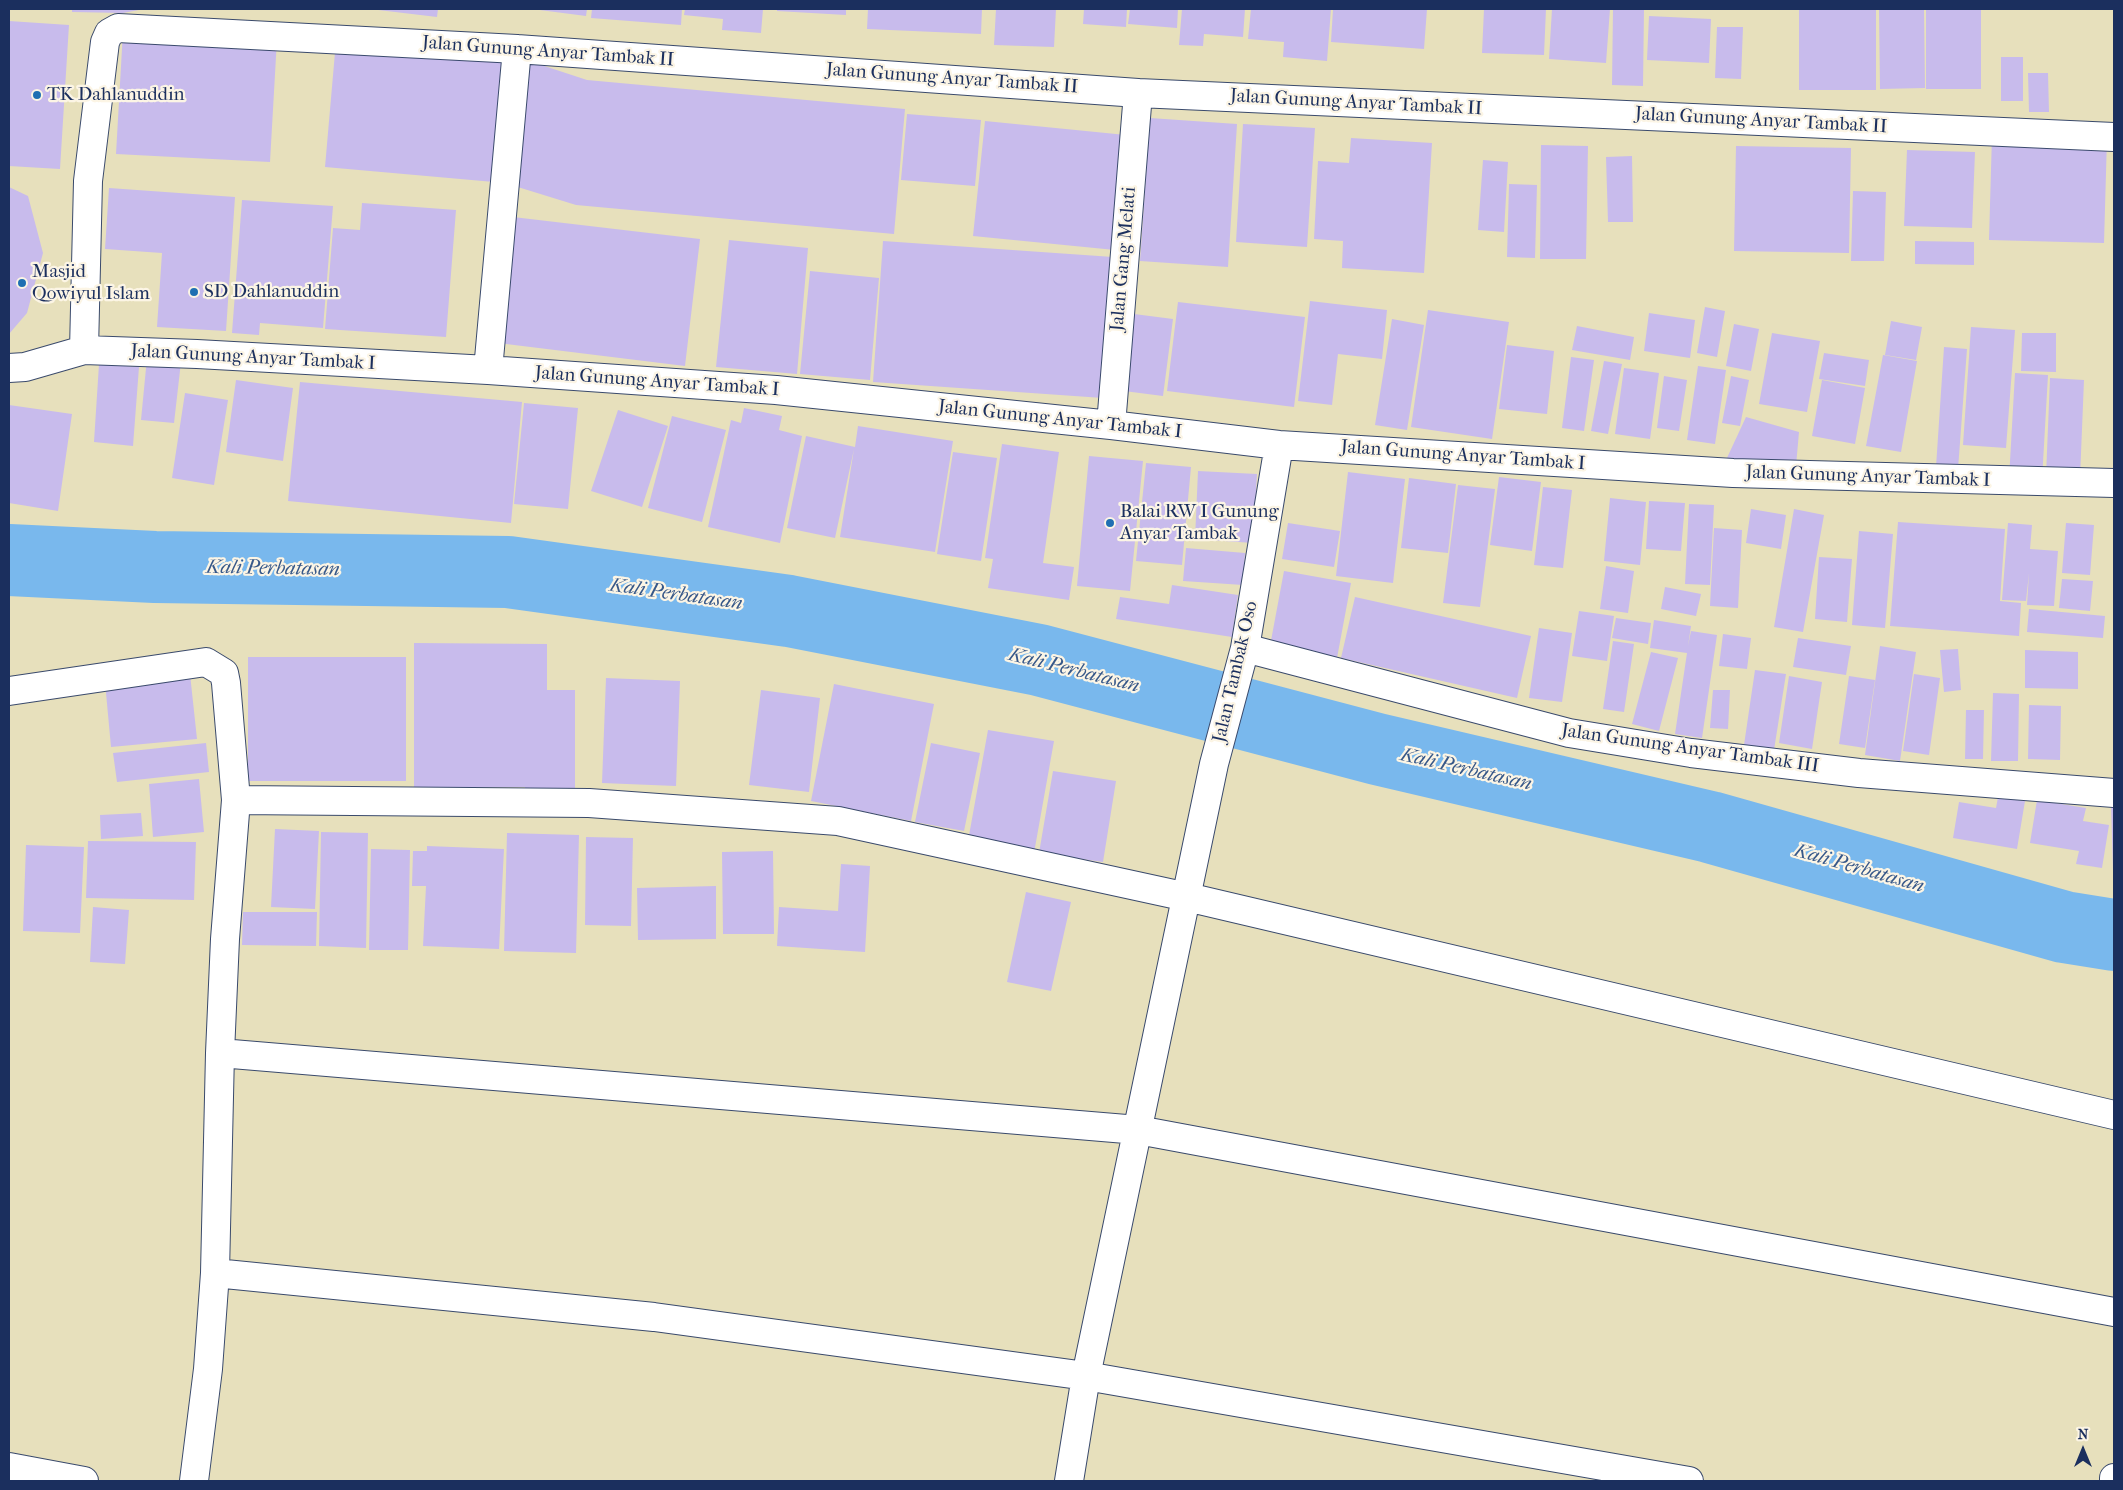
<!DOCTYPE html>
<style>
body{margin:0}
#map{position:relative;width:2123px;height:1490px;overflow:hidden;background:#e7e0bc;font-family:"IM FELL French Canon",serif}
canvas{display:block}
.frame{position:absolute;inset:0;border:10px solid #1b2f5e;pointer-events:none}
.north{position:absolute;left:2058px;top:1425px;width:50px;height:50px;-webkit-text-stroke:4px #fcf5e5;paint-order:stroke;rotate:0deg;font-size:14px;font-weight:700;line-height:20px;text-align:center;color:#1b2f5e}
.north::after{content:'';display:block;margin:auto;width:18px;height:22px;background:#1b2f5e;clip-path:polygon(50% 0,100% 100%,50% 72%,0 100%)}
</style>
<div id="map">
<canvas width="2123" height="1490"></canvas>
<div class="frame"></div>
<div class="north">N</div>
</div>
<script>
const ctx = document.querySelector('canvas').getContext('2d');
ctx.lineJoin = 'round';
const shape = rows => new Path2D(rows.map(r => 'M' + r).join(''));
function trace(path, color, width, dash) { ctx.strokeStyle = color; ctx.lineWidth = width; ctx.lineCap = dash ? 'butt' : 'round'; ctx.setLineDash(dash || []); ctx.stroke(path); }
function paint(path, color) { ctx.fillStyle = color; ctx.fill(path, 'evenodd'); }
function label(font, color, halo, rows, align = 'center') {
  ctx.font = font + ' "IM FELL French Canon",serif'; ctx.lineWidth = 4.5; ctx.setLineDash([]); ctx.textBaseline = 'middle'; ctx.strokeStyle = halo; ctx.fillStyle = color; for (const [text, x, y, turn = 0] of rows) {
    ctx.save(); ctx.translate(x, y); ctx.rotate((+turn || 0) * Math.PI / 180); ctx.textAlign = isNaN(turn) ? turn : align; if (halo) ctx.strokeText(text, 0, 0); ctx.fillText(text, 0, 0); ctx.restore();
  }
}
trace(shape([
 [9,560,155,567,508,572,789,611,1039,660,1377,749,1710,827,2064,927,2114,935]
]), '#79b8ed', 72);
paint(shape([
 [72,9,139,9,139,10,123,13,72,12],
 [370,9,438,9,437,17],
 [532,9,587,9,586,16],
 [592,9,682,9,681,25,591,18],
 [685,9,763,9,761,33,722,30,723,19,684,15],
 [777,9,846,9,846,15,777,11],
 [868,9,982,9,981,34,867,29],
 [996,9,1056,9,1054,47,994,45],
 [1084,9,1127,9,1126,27,1083,24],
 [1130,9,1178,9,1177,28,1128,24],
 [1182,9,1245,9,1243,37,1204,34,1203,46,1179,45],
 [1251,9,1331,9,1327,61,1283,57,1284,42,1248,39],
 [1333,9,1427,9,1424,49,1331,42],
 [1484,9,1546,9,1544,55,1482,53],
 [1552,9,1610,9,1606,63,1549,59],
 [1613,9,1644,9,1643,86,1612,85],
 [1879,9,1924,9,1925,88,1880,89],
 [1926,9,1981,9,1981,89,1926,89],
 [1799,10,1876,10,1876,90,1799,90],
 [1649,16,1711,19,1709,63,1647,60],
 [9,21,69,25,60,169,9,166],
 [1717,27,1743,27,1741,79,1715,78],
 [123,31,277,39,270,162,116,154],
 [336,41,505,57,494,182,325,167],
 [2001,57,2023,57,2023,101,2001,101],
 [520,58,587,80,905,109,894,234,576,205,508,184],
 [2028,73,2048,73,2049,112,2029,112],
 [907,114,981,120,975,186,901,180],
 [1150,118,1237,124,1228,267,1140,261],
 [985,121,1126,135,1115,250,973,236],
 [1243,124,1315,128,1307,247,1236,242],
 [1992,135,2107,138,2104,243,1989,240],
 [1351,138,1432,143,1424,273,1342,268,1343,241,1314,239,1318,161,1349,163],
 [1541,145,1588,146,1586,259,1540,259],
 [1736,146,1851,148,1849,253,1734,251],
 [1907,150,1975,152,1972,228,1904,226],
 [1632,156,1633,222,1608,222,1606,157],
 [1483,160,1508,162,1504,232,1478,230],
 [1509,184,1537,185,1535,258,1507,257],
 [9,187,28,196,43,253,27,313,9,334],
 [109,188,235,197,226,331,157,327,162,253,105,249],
 [1853,191,1886,192,1884,261,1851,261],
 [242,200,333,206,323,328,260,323,259,335,232,333],
 [362,203,456,210,446,337,325,329,333,228,360,230],
 [513,217,700,239,685,366,498,343],
 [729,240,808,248,797,374,716,367],
 [883,241,1113,257,1103,398,873,382],
 [1915,241,1974,242,1974,265,1915,264],
 [810,271,879,278,870,380,800,374],
 [1310,301,1387,310,1382,359,1338,354,1332,405,1298,401],
 [1178,302,1305,317,1294,407,1167,391],
 [1705,307,1725,311,1717,357,1697,353],
 [1428,310,1509,322,1492,439,1411,427],
 [1649,313,1695,320,1690,358,1644,351],
 [1134,314,1173,319,1163,396,1124,391],
 [1392,319,1424,325,1407,430,1375,425],
 [1891,321,1922,327,1916,360,1885,355],
 [1734,324,1759,329,1751,371,1726,366],
 [1577,326,1634,337,1630,360,1572,350],
 [1971,327,2015,330,2006,448,1963,445],
 [1772,333,1820,341,1807,412,1759,404],
 [2022,333,2056,333,2056,372,2021,371],
 [1507,345,1554,351,1547,414,1499,409],
 [1944,347,1967,349,1958,469,1936,467],
 [1824,353,1869,360,1865,386,1819,379],
 [1883,355,1917,361,1901,452,1866,446],
 [1571,357,1594,360,1584,431,1562,428],
 [147,358,181,362,174,423,141,420],
 [1604,361,1622,364,1608,434,1591,431],
 [99,364,139,367,133,446,94,442],
 [1698,366,1726,370,1715,444,1687,440],
 [1624,368,1659,373,1650,439,1615,434],
 [2015,373,2048,375,2042,480,2009,479],
 [1664,376,1687,380,1679,431,1657,428],
 [1731,376,1749,380,1740,426,1722,423],
 [2050,378,2084,380,2080,478,2046,476],
 [236,380,293,388,283,461,226,452],
 [1822,380,1865,388,1855,444,1812,436],
 [300,382,522,402,511,523,288,501],
 [185,393,228,400,214,485,172,478],
 [524,403,578,408,568,509,514,504],
 [9,405,72,414,58,511,9,503],
 [744,408,782,416,779,430,802,436,780,543,708,527,731,420,741,423],
 [618,410,668,426,642,507,591,491],
 [672,416,726,430,702,522,648,508],
 [1746,417,1799,432,1796,466,1726,460],
 [858,426,953,441,935,552,840,537,854,449,835,538,787,528,806,436,855,447],
 [1002,444,1059,452,1043,563,1074,567,1069,600,988,588,993,559,985,558],
 [953,452,997,458,981,561,937,554],
 [1089,456,1143,461,1130,591,1077,586],
 [1146,463,1191,467,1182,565,1136,561],
 [1198,471,1257,474,1253,543,1195,539],
 [1348,472,1405,479,1393,583,1336,576],
 [1499,477,1541,482,1532,551,1490,545],
 [1409,478,1456,484,1448,553,1401,548],
 [1458,485,1495,489,1480,607,1443,603],
 [1543,487,1572,490,1563,568,1534,565],
 [1610,498,1646,502,1640,565,1604,561],
 [1649,501,1685,503,1681,551,1646,549],
 [1689,504,1714,505,1710,585,1685,584],
 [1751,509,1786,515,1781,549,1746,543],
 [1794,509,1824,515,1803,632,1774,627],
 [1898,522,2005,529,2000,601,2021,603,2019,636,1890,626],
 [1288,523,1340,531,1334,567,1282,559],
 [2008,523,2032,525,2030,549,2058,551,2054,606,2027,605,2029,573,2026,601,2002,600],
 [2066,523,2094,525,2090,575,2062,573],
 [1714,528,1742,530,1738,608,1710,606],
 [1859,531,1893,534,1885,628,1852,625],
 [1186,548,1245,553,1243,585,1183,581],
 [1819,557,1852,559,1847,622,1815,619],
 [1606,566,1634,571,1628,613,1600,609],
 [1284,571,1351,583,1337,658,1270,646],
 [2062,579,2093,581,2090,611,2059,608],
 [1172,585,1238,595,1232,637,1116,619,1120,597,1169,604],
 [1665,587,1701,594,1696,616,1661,609],
 [1355,597,1531,636,1517,698,1341,658],
 [2029,609,2105,616,2103,638,2027,632],
 [1579,611,1614,616,1607,661,1572,656],
 [1616,618,1651,623,1648,644,1612,638],
 [1654,620,1691,626,1688,646,1691,631,1717,635,1702,738,1675,734,1687,653,1650,648],
 [1539,628,1572,633,1562,702,1529,698],
 [1723,634,1751,638,1747,669,1719,666],
 [1798,638,1851,646,1846,675,1793,667],
 [1613,641,1634,644,1624,712,1603,709],
 [414,643,547,644,547,690,575,690,575,795,525,795,525,787,414,787],
 [1880,646,1916,652,1900,761,1865,755],
 [1958,649,1961,690,1944,692,1940,650],
 [2025,650,2078,652,2078,689,2025,688],
 [1651,652,1678,658,1659,731,1632,724],
 [248,657,406,657,406,781,248,781],
 [1755,670,1786,674,1774,750,1744,745],
 [190,674,197,739,111,747,105,682],
 [1914,674,1940,678,1929,755,1903,751],
 [1789,676,1822,682,1812,749,1779,743],
 [1849,676,1875,680,1865,748,1839,744],
 [606,678,680,681,676,786,602,783],
 [834,684,934,704,911,821,811,801],
 [761,690,820,698,809,792,749,785],
 [1713,690,1730,690,1728,729,1710,728],
 [1993,693,2019,694,2018,761,1991,761],
 [2029,705,2061,706,2060,760,2028,759],
 [1966,710,1984,710,1983,759,1965,759],
 [988,730,1054,741,1034,853,968,841],
 [206,743,209,772,117,782,113,753],
 [931,743,980,753,964,831,915,822],
 [1053,771,1116,781,1103,862,1039,853],
 [199,779,204,832,153,837,149,784],
 [1998,797,2025,801,2017,849,1953,838,1959,802,1996,808],
 [2037,800,2086,808,2083,821,2109,825,2102,868,2076,864,2079,851,2030,843],
 [2111,805,2114,805,2114,871,2113,871],
 [141,813,143,836,101,839,100,815],
 [275,829,319,831,315,909,271,907],
 [321,832,368,833,366,948,319,946],
 [507,833,579,835,576,953,504,951],
 [586,837,633,838,631,926,585,925],
 [88,841,196,842,194,900,86,898],
 [26,845,84,847,80,933,23,931],
 [427,846,504,849,499,949,423,946,426,886,412,886,413,851,427,851],
 [371,849,410,850,408,950,369,950],
 [773,851,774,934,723,934,722,852],
 [841,864,870,866,865,952,777,946,779,907,838,911],
 [716,886,716,939,638,940,637,888],
 [1026,892,1071,902,1051,991,1007,982],
 [93,907,129,910,125,964,90,962],
 [243,912,317,912,316,946,242,945]
]), '#c8bbec');
const minor = shape([
 [84,350,88,181,105,42,109,33,118,28,517,49,1138,93,2114,137],
 [9,368,25,367,84,350,197,354,488,370,776,390,1111,425,1279,445,1733,473,2114,483],
 [488,370,517,49],
 [1111,425,1138,93],
 [1245,648,1569,733,1691,753,1859,773,2114,793],
 [9,691,206,662,224,673,226,683,236,800,225,939,220,1053,215,1273,208,1369,194,1481],
 [236,800,589,803,838,821,1187,897,2114,1115],
 [220,1053,1138,1130,2114,1312],
 [215,1273,654,1317,1086,1376,1689,1481],
 [9,1467,84,1481],
 [1069,1481,1086,1376,1214,764,1245,648,1279,445],
 [2114,1481,2114,1478]
]);
trace(minor, '#3a4a6c', 30);
trace(minor, '#fff', 28);
for (const [x, y, r, color] of [
 [37,95,5,"#1f6fb2"],
 [22,283,5,"#1f6fb2"],
 [194,292,5,"#1f6fb2"],
 [1110,523,5,"#1f6fb2"]
]) { const dot = new Path2D(); dot.arc(x, y, r, 0, 2 * Math.PI); ctx.fillStyle = color; ctx.fill(dot); trace(dot, '#fcf5e5', 2); }
label('19px', '#1b2f5e', '#fcf5e5', [
 ["Jalan Gunung Anyar Tambak II",548,52,4],
 ["Jalan Gunung Anyar Tambak II",952,79,4],
 ["Jalan Gunung Anyar Tambak II",1356,103,3],
 ["Jalan Gunung Anyar Tambak II",1761,121,3],
 ["Jalan Gang Melati",1124,259,-85],
 ["Jalan Gunung Anyar Tambak I",253,358,3],
 ["Jalan Gunung Anyar Tambak I",657,382,4],
 ["Jalan Gunung Anyar Tambak I",1060,420,6],
 ["Jalan Gunung Anyar Tambak I",1463,456,4],
 ["Jalan Gunung Anyar Tambak I",1868,477,2],
 ["Jalan Tambak Oso",1236,672,-77],
 ["Jalan Gunung Anyar Tambak III",1690,749,8]
]);
label('19px', '#1b2f5e', '#fcf5e5', [
 ["TK Dahlanuddin",47,95],
 ["Masjid",32,272],
 ["Qowiyul Islam",32,294],
 ["SD Dahlanuddin",204,292],
 ["Balai RW I Gunung",1120,512],
 ["Anyar Tambak",1120,534]
], 'left');
label('italic 20px', '#375889', '#fcf5e5', [
 ["Kali Perbatasan",273,569,1],
 ["Kali Perbatasan",676,595,8],
 ["Kali Perbatasan",1074,671,14],
 ["Kali Perbatasan",1466,770,13],
 ["Kali Perbatasan",1859,869,16]
]);
</script>
